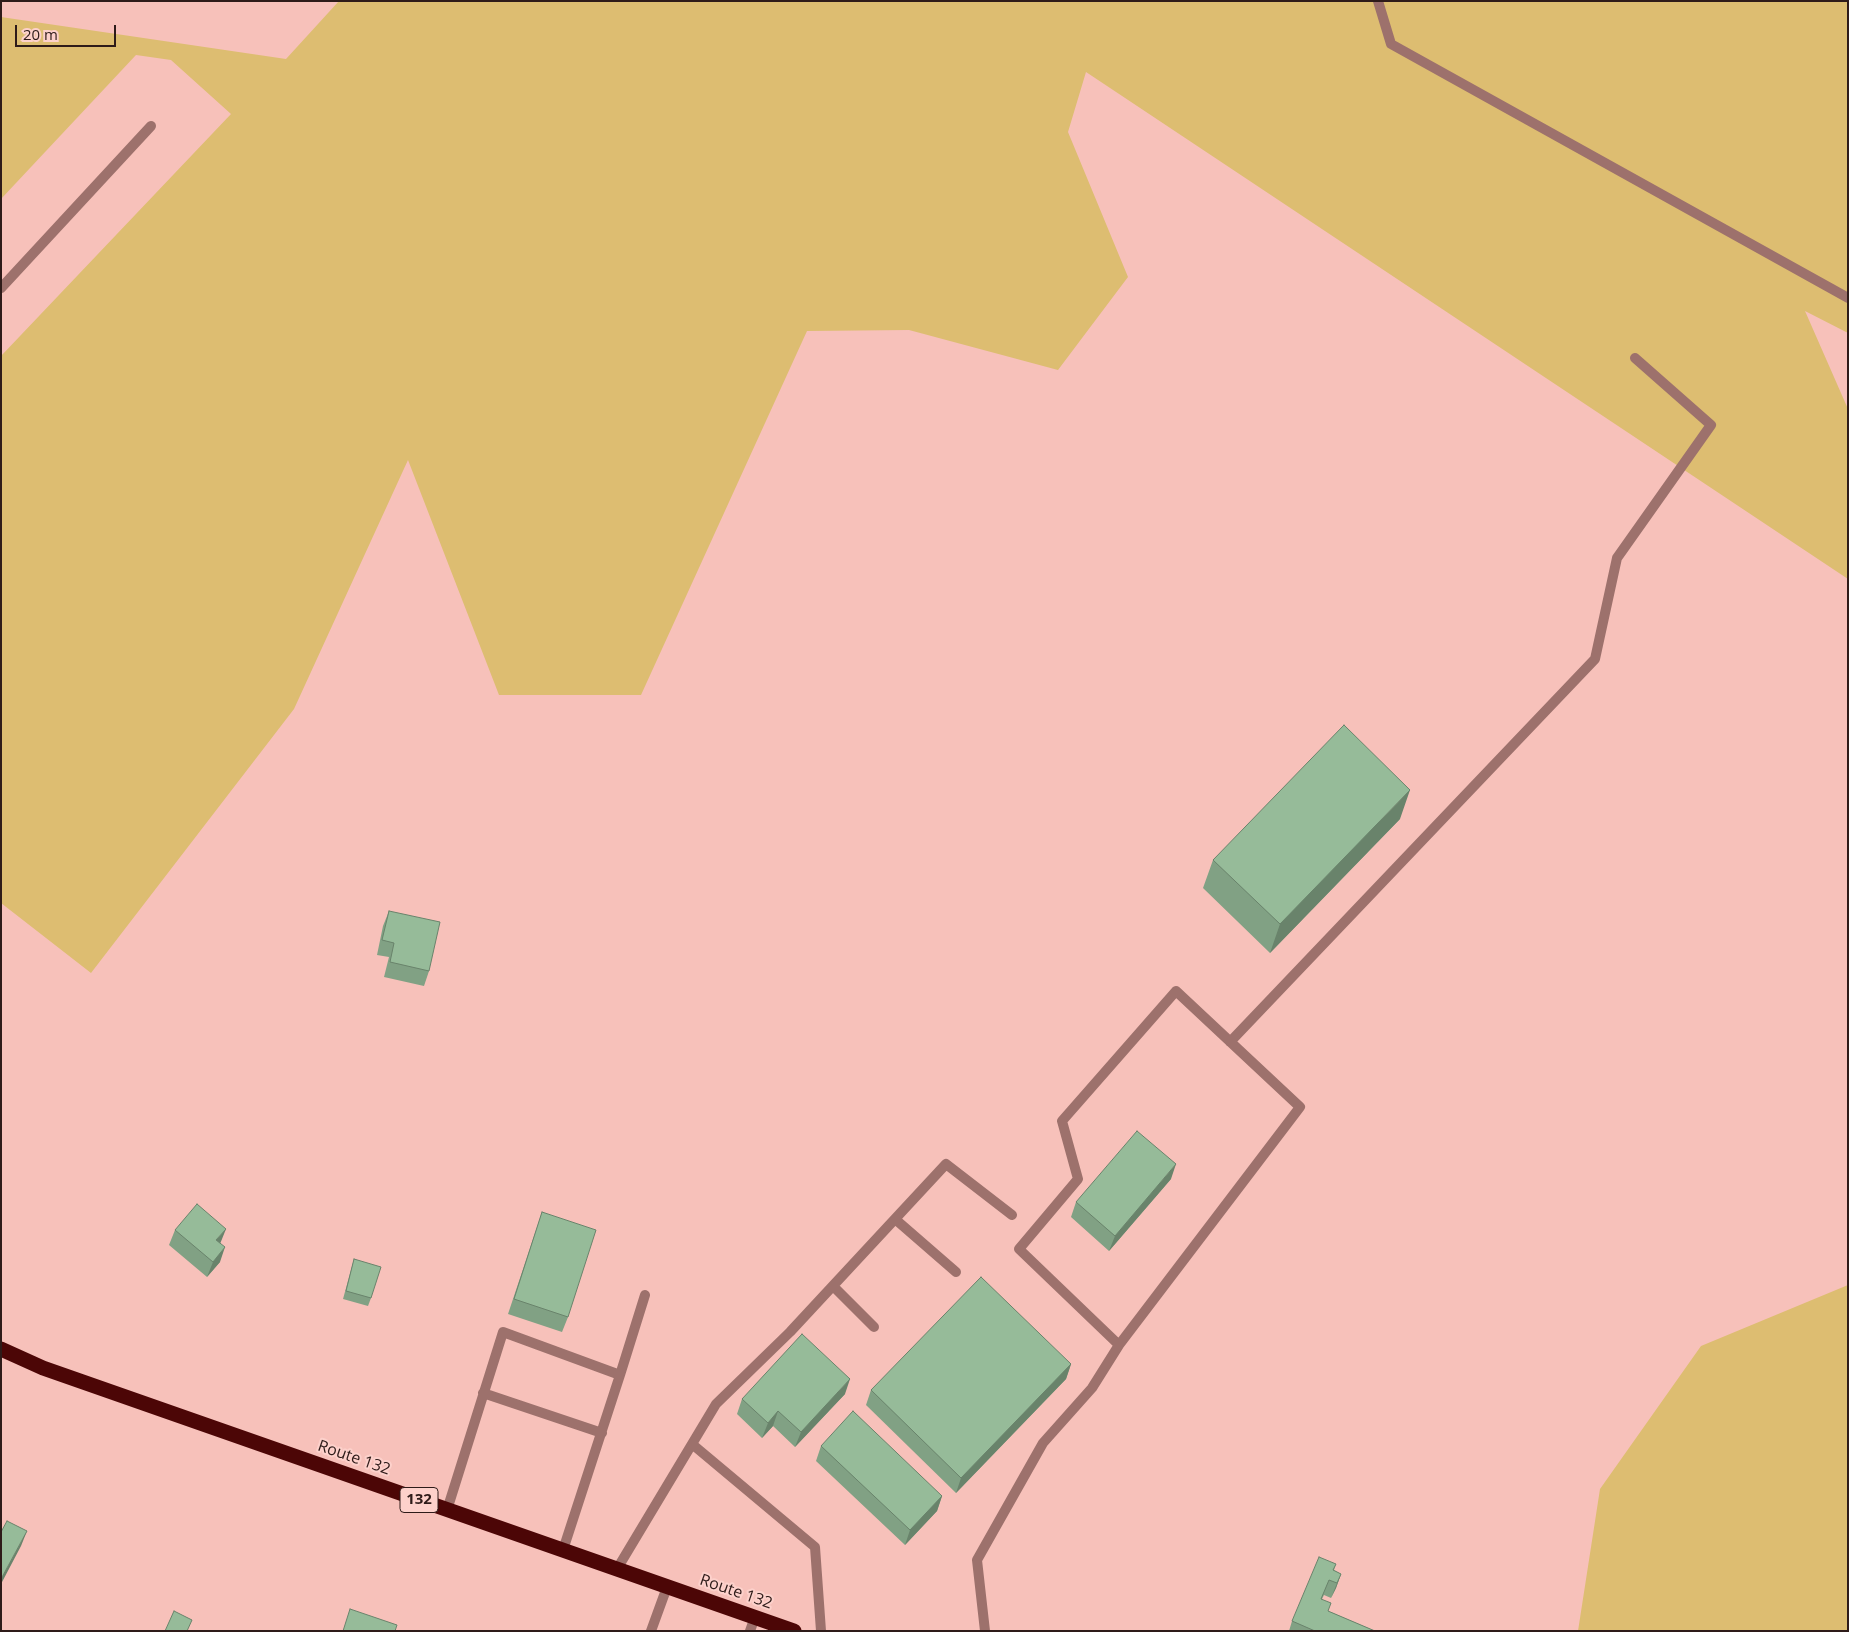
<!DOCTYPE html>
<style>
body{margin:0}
#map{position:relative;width:1849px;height:1632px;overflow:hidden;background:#f7c1ba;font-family:"Open Sans",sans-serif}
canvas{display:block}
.frame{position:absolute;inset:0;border:2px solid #2e1b19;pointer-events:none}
.scale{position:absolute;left:15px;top:25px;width:101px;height:22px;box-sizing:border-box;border:2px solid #2e1b19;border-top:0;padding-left:6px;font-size:15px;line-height:18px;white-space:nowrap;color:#2e1b19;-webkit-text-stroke:4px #fdd1cb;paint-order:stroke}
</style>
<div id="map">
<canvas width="1849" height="1632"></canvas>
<div class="frame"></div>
<div class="scale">20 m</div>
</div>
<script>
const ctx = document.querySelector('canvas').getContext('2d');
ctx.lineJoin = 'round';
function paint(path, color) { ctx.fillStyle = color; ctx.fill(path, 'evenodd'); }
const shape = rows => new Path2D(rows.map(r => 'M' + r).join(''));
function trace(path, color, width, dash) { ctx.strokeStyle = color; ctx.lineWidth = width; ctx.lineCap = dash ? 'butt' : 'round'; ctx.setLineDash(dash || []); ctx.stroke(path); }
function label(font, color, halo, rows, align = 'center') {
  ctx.font = font + ' "Open Sans",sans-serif'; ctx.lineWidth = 4; ctx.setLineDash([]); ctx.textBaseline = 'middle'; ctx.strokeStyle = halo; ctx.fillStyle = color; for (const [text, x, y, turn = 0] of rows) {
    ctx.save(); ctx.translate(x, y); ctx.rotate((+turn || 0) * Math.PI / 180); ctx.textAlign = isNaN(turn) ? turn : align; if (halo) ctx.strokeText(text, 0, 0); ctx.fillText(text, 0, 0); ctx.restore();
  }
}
paint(shape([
 [339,1,1848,1,1848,333,1805,311,1848,409,1848,579,1086,72,1068,132,1128,277,1058,370,909,330,807,331,641,695,499,695,408,460,294,709,91,973,1,903,1,356,231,114,171,60,136,55,1,199,1,17,286,59],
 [1848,1285,1848,1631,1578,1631,1600,1489,1701,1346]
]), '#ddbd71');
trace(shape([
 [1378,1,1391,44,1848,298],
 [1,288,151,126],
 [1230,1042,1595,659,1617,558,1711,425,1635,358],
 [895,1219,956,1272],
 [833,1286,874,1327],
 [620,1375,645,1295],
 [483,1393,602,1433],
 [692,1444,815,1547,821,1631],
 [447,1510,503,1332,620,1375,563,1550],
 [617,1569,716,1404,790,1332,946,1164,1012,1215],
 [651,1631,667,1587],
 [750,1631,755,1617],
 [985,1631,977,1560,1043,1443,1092,1388,1119,1345,1300,1107,1176,991,1062,1121,1078,1179,1019,1249,1119,1345]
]), '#9d716c', 10);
trace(shape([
 [1,1349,43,1368,794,1631]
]), '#4c0606', 15);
paint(shape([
 [1400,819,1270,953,1203,888,1213,860],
 [389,911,429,971,424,986,384,977,389,957,377,955,383,926],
 [1171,1179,1109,1251,1071,1217,1076,1202],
 [542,1212,568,1317,562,1332,508,1314],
 [175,1230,220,1243,220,1262,207,1277,169,1245],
 [354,1259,371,1298,368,1306,343,1299],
 [1071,1364,1066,1379,956,1493,866,1405,871,1390],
 [845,1394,795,1447,773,1426,762,1438,737,1414,742,1399],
 [821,1446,942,1496,937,1511,905,1545,816,1461],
 [1336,1564,1334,1570,1341,1574,1336,1588,1331,1598,1324,1595,1322,1599,1328,1611,1375,1631,1289,1631,1292,1621]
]), '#81a184');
paint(shape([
 [1410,790,1400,819,1270,953,1280,924],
 [1176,1164,1171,1179,1109,1251,1115,1236],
 [226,1229,220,1244,216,1240],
 [225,1247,220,1262,207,1277,213,1262],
 [1071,1364,1066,1379,956,1493,961,1478],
 [850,1379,845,1394,795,1447,801,1432],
 [778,1411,773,1426,762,1438,768,1423],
 [942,1496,937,1511,905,1545,910,1530],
 [27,1531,21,1546,1,1584,1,1579],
 [1341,1574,1336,1588,1331,1598,1337,1583]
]), '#69836b');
const building = shape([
 [1344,725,1410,790,1280,924,1213,860,1344,725],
 [389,911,440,922,429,971,390,962,394,943,382,940,389,911],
 [1137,1131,1176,1164,1115,1236,1076,1202,1137,1131],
 [197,1204,226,1229,216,1240,225,1247,213,1262,175,1230,197,1204],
 [542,1212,596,1230,568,1317,514,1299,542,1212],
 [354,1259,381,1267,371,1298,346,1291,354,1259],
 [981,1277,1071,1364,961,1478,871,1390,981,1277],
 [802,1334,850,1379,801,1432,778,1411,768,1423,742,1399,802,1334],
 [853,1411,942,1496,910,1530,821,1446,853,1411],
 [7,1521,27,1531,1,1579,1,1532,7,1521],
 [1319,1557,1336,1564,1333,1570,1341,1574,1337,1583,1329,1580,1321,1599,1331,1603,1328,1611,1375,1631,1315,1631,1292,1621,1319,1557],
 [350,1609,397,1625,395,1631,343,1631,350,1609],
 [174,1611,192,1620,187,1631,165,1631,174,1611]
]);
paint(building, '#96bb99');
trace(building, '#69836b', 1);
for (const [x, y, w] of [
 [419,1500,38]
]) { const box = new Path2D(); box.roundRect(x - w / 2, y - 12.5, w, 25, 4); ctx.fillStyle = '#fdd1cb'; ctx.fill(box); trace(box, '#2e1b19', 1); }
label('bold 15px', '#2e1b19', null, [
 ["132",419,1500]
]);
label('16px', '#2e1b19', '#fdd1cb', [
 ["Route 132",354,1458,19],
 ["Route 132",736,1592,19]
]);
</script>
